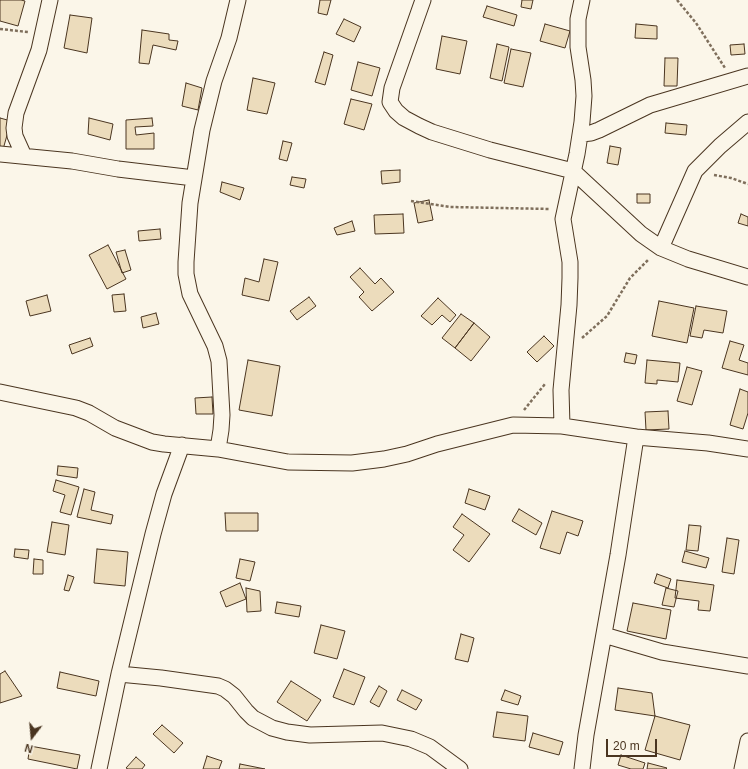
<!DOCTYPE html>
<style>
body{margin:0}
#map{position:relative;width:748px;height:769px;overflow:hidden;background:#fbf6e9;font-family:Helvetica,sans-serif}
canvas{display:block}
.north{position:absolute;left:12px;top:717px;width:40px;height:40px;-webkit-text-stroke:3px #fbf6e9;paint-order:stroke;rotate:196deg;font-size:11px;font-weight:700;line-height:16px;text-align:center;color:#4a3520}
.north::after{content:'';display:block;margin:auto;width:14px;height:18px;background:#4a3520;clip-path:polygon(50% 0,100% 100%,50% 72%,0 100%)}
.scale{position:absolute;left:606px;top:739px;width:51px;height:18px;box-sizing:border-box;border:2px solid #4a3520;border-top:0;padding-left:5px;font-size:12px;line-height:14px;white-space:nowrap;color:#4a3520;-webkit-text-stroke:3px #fbf6e9;paint-order:stroke}
</style>
<div id="map">
<canvas width="748" height="769"></canvas>
<div class="north">N</div>
<div class="scale">20 m</div>
</div>
<script>
const ctx = document.querySelector('canvas').getContext('2d');
ctx.lineJoin = 'round';
function paint(path, color) { ctx.fillStyle = color; ctx.fill(path, 'evenodd'); }
const shape = rows => new Path2D(rows.map(r => 'M' + r).join(''));
function trace(path, color, width, dash) { ctx.strokeStyle = color; ctx.lineWidth = width; ctx.lineCap = dash ? 'butt' : 'round'; ctx.setLineDash(dash || []); ctx.stroke(path); }
const building = shape([
 [0,0,21,0,25,1,18,26,0,21,0,0],
 [320,0,331,0,327,15,318,13,320,0],
 [522,0,533,0,531,9,521,7,522,0],
 [487,6,517,15,514,26,483,17,487,6],
 [70,15,92,18,87,53,64,48,70,15],
 [344,19,361,27,354,42,336,34,344,19],
 [545,24,570,31,565,48,540,41,545,24],
 [636,24,657,26,657,39,635,38,636,24],
 [142,30,169,34,169,40,178,41,176,50,153,45,149,64,139,63,142,30],
 [442,36,467,41,460,74,436,69,442,36],
 [497,44,509,47,502,81,490,78,497,44],
 [744,44,745,54,731,55,730,45,744,44],
 [511,49,531,53,523,87,504,83,511,49],
 [324,52,333,55,325,85,315,82,324,52],
 [665,58,678,58,677,86,664,86,665,58],
 [358,62,380,68,372,96,351,90,358,62],
 [253,78,275,83,267,114,247,110,253,78],
 [186,83,202,88,198,110,182,106,186,83],
 [351,99,372,104,364,130,344,124,351,99],
 [0,118,11,121,2,153,0,152,0,118],
 [89,118,113,124,110,140,88,134,89,118],
 [152,118,153,126,135,127,136,135,154,133,154,149,126,149,126,120,152,118],
 [666,123,687,125,686,135,665,133,666,123],
 [283,141,292,143,287,161,279,159,283,141],
 [610,146,621,148,618,165,607,163,610,146],
 [400,170,400,182,382,184,381,171,400,170],
 [292,177,306,179,304,188,290,185,292,177],
 [222,182,244,188,240,200,220,192,222,182],
 [637,194,650,194,650,203,637,203,637,194],
 [429,200,433,220,418,223,414,203,429,200],
 [403,214,404,233,375,234,374,215,403,214],
 [741,214,748,217,748,226,738,223,741,214],
 [352,221,355,231,337,235,334,228,352,221],
 [160,229,161,239,139,241,138,231,160,229],
 [108,245,126,279,107,289,89,255,108,245],
 [125,250,131,270,122,273,116,252,125,250],
 [264,259,278,262,269,301,242,295,245,278,259,282,264,259],
 [360,268,375,284,381,278,394,292,372,311,359,297,364,292,350,277,360,268],
 [124,294,126,311,114,312,112,295,124,294],
 [47,295,51,311,30,316,26,301,47,295],
 [309,297,316,306,297,320,290,311,309,297],
 [438,298,456,315,450,322,442,315,432,325,421,316,438,298],
 [659,301,694,308,687,343,652,336,659,301],
 [696,306,727,311,723,333,704,330,702,338,690,336,696,306],
 [156,313,159,324,143,328,141,317,156,313],
 [461,314,474,323,455,348,442,338,461,314],
 [474,323,490,337,471,361,455,348,474,323],
 [544,336,554,346,537,362,527,352,544,336],
 [90,338,93,346,72,354,69,345,90,338],
 [730,341,744,345,739,360,748,363,748,375,722,368,730,341],
 [626,353,637,355,635,364,624,362,626,353],
 [248,360,280,366,272,416,239,410,248,360],
 [647,360,680,363,678,382,657,380,657,384,645,383,647,360],
 [687,367,702,371,692,405,677,401,687,367],
 [740,389,748,392,748,413,743,429,730,425,740,389],
 [212,397,213,414,196,414,195,398,212,397],
 [668,411,669,429,646,430,645,412,668,411],
 [58,466,78,468,77,478,57,475,58,466],
 [56,480,79,487,71,515,60,512,65,495,53,491,56,480],
 [84,489,95,492,91,510,113,515,111,524,77,517,84,489],
 [469,489,490,496,485,510,465,503,469,489],
 [519,509,542,523,536,535,512,521,519,509],
 [552,511,583,521,578,536,567,532,560,554,540,548,552,511],
 [225,513,258,513,258,531,226,531,225,513],
 [462,514,490,534,469,562,453,550,464,535,453,527,462,514],
 [52,522,69,525,65,555,47,552,52,522],
 [689,525,701,526,698,551,686,550,689,525],
 [727,538,739,540,734,574,722,572,727,538],
 [15,549,29,550,28,559,14,557,15,549],
 [97,549,128,552,125,586,94,583,97,549],
 [685,551,709,558,706,568,682,562,685,551],
 [34,559,43,560,43,574,33,574,34,559],
 [240,559,255,562,250,581,236,578,240,559],
 [657,574,671,579,668,588,654,583,657,574],
 [68,575,74,577,69,591,64,590,68,575],
 [677,580,714,585,710,611,698,610,699,601,675,598,677,580],
 [240,583,246,599,226,607,220,592,240,583],
 [246,588,260,591,261,611,247,612,246,588],
 [666,588,678,591,674,607,662,605,666,588],
 [277,602,301,606,299,617,275,613,277,602],
 [633,603,671,610,666,639,627,631,633,603],
 [321,625,345,631,337,659,314,653,321,625],
 [461,634,474,638,468,662,455,659,461,634],
 [344,669,365,677,354,705,333,697,344,669],
 [5,671,22,696,0,703,0,674,5,671],
 [60,672,99,681,96,696,57,688,60,672],
 [291,681,321,700,307,721,277,702,291,681],
 [379,686,387,691,379,707,370,702,379,686],
 [618,688,652,693,655,716,615,710,618,688],
 [402,690,422,700,416,710,397,700,402,690],
 [505,690,521,696,518,705,501,700,505,690],
 [497,712,528,716,525,741,493,737,497,712],
 [655,716,690,725,680,760,645,750,655,716],
 [162,725,183,743,174,753,153,734,162,725],
 [533,733,563,742,559,755,529,747,533,733],
 [30,746,80,755,77,769,28,759,30,746],
 [621,755,645,763,643,769,631,769,618,765,621,755],
 [207,756,222,761,219,769,203,769,207,756],
 [136,757,145,765,142,769,128,769,126,768,136,757],
 [648,763,667,768,666,769,647,769,648,763],
 [240,764,265,769,239,769,240,764]
]);
paint(building, '#ecdcbc');
trace(building, '#4a3520', 1);
const minor = shape([
 [423,0,392,88,390,102,396,111,404,118,419,126,432,132,490,150,573,171,641,234,661,248,688,259,748,277],
 [581,134,591,133,599,130,650,105,748,76],
 [0,154,72,161,118,169,194,178],
 [24,156,15,136,14,128,16,113,39,50,50,0],
 [661,248,695,171,720,146,748,122],
 [0,392,76,408,89,413,115,428,152,442,164,444,218,449,288,462,352,463,384,459,407,454,437,444,513,425,562,426,636,437,708,443,748,449],
 [562,426,561,390,569,305,570,278,570,262,563,219,577,154,582,122,584,96,583,80,578,47,578,19,582,0],
 [218,449,221,430,222,415,219,361,215,346,190,294,186,274,186,262,190,203,202,130,214,81,229,38,238,0],
 [604,635,662,652,748,666],
 [119,674,161,678,218,686,225,689,234,696,246,711,253,718,272,728,287,732,310,735,382,733,411,739,430,747,460,769],
 [99,769,119,674,153,534,164,494,182,445],
 [582,769,586,735,618,555,636,437],
 [742,769,748,741]
]);
trace(minor, '#4a3520', 17);
trace(shape([
 [677,0,696,23,725,68],
 [0,29,28,32],
 [714,175,731,178,748,184],
 [411,201,450,207,550,209],
 [582,338,607,316,630,278,649,259],
 [524,410,545,384]
]), '#7f6f5c', 2.5, [3, 2]);
trace(minor, '#fbf6e9', 15);
</script>
